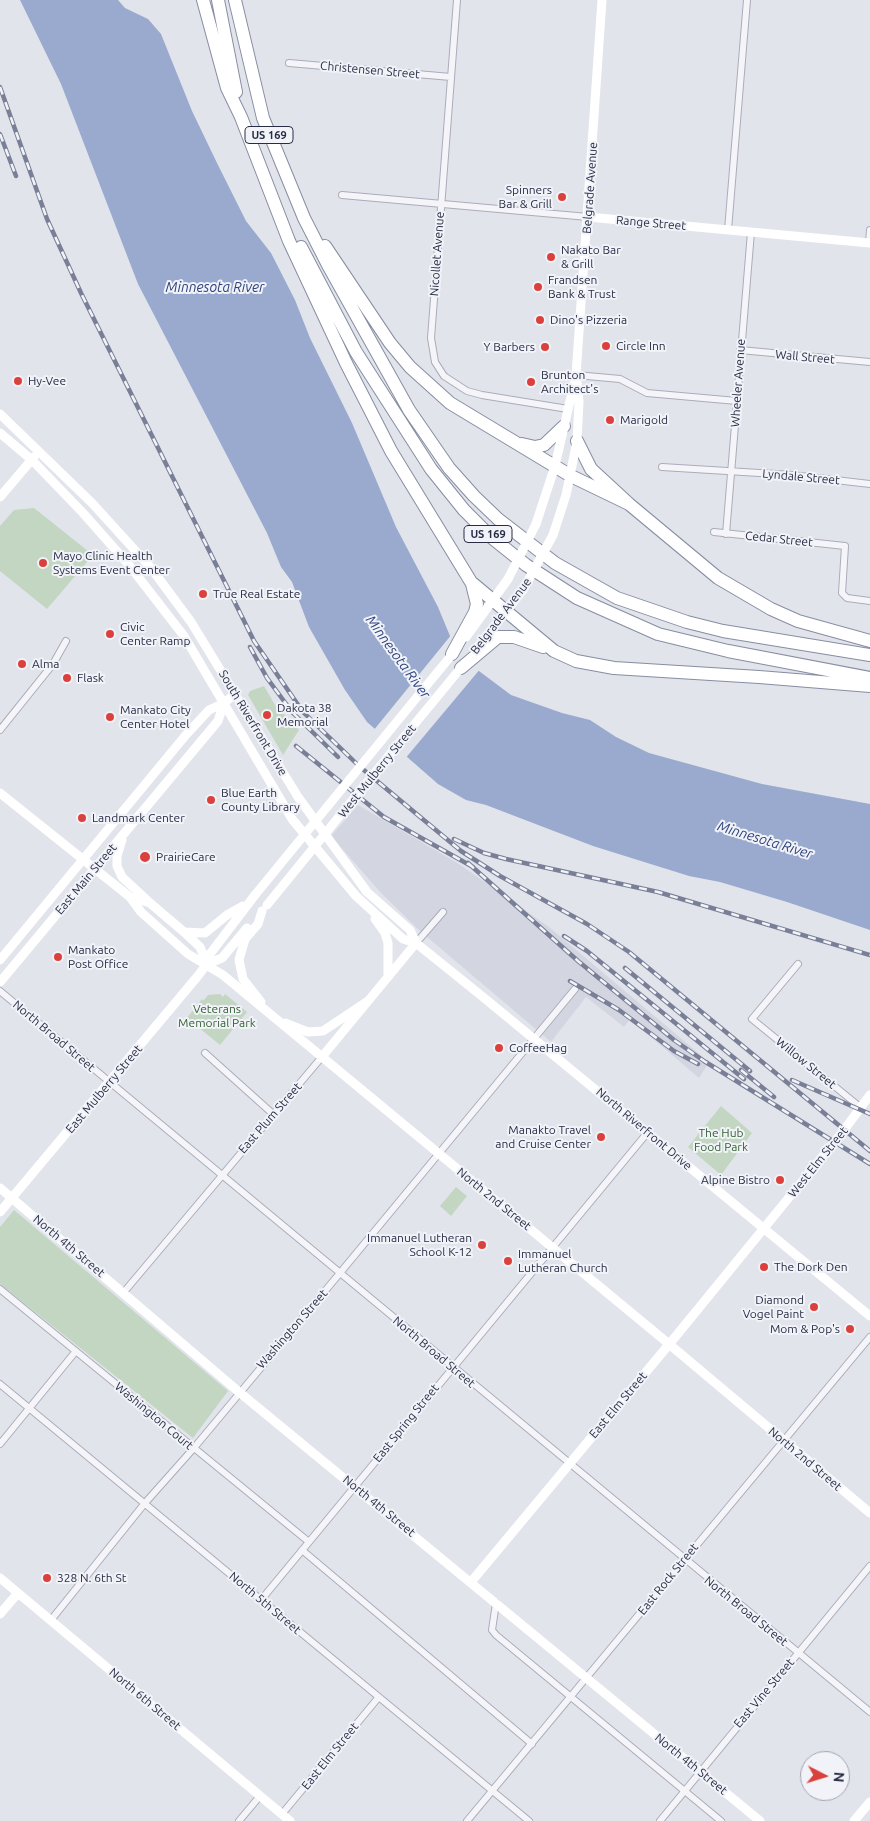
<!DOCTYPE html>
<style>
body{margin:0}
#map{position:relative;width:870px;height:1821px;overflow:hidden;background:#e1e4eb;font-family:Ubuntu,sans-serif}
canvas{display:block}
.north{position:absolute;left:800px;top:1751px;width:50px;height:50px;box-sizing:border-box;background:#f1f3f8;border:1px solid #a1a4b0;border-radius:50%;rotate:95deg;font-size:14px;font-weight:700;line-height:20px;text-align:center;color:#282d45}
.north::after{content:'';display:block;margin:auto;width:18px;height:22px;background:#da413c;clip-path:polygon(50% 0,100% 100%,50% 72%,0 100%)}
</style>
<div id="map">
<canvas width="870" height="1821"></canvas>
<div class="north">N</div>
</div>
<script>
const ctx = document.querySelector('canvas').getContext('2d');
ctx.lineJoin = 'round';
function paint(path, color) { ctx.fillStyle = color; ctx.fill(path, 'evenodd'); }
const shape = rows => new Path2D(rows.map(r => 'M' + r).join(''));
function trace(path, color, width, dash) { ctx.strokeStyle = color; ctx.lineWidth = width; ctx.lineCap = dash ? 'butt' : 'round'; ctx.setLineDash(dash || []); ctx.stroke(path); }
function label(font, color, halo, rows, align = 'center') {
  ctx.font = font + ' Ubuntu,sans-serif'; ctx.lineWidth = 4; ctx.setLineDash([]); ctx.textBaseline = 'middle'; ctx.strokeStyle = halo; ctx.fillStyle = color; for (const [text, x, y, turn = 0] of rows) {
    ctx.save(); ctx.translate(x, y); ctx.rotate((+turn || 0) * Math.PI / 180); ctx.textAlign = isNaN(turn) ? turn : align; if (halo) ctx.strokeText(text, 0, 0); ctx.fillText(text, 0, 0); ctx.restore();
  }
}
paint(shape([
 [358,805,459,864,549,927,709,1062,699,1078,630,1019,624,1027,586,997,551,1042,420,931,381,893,331,836]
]), '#d3d6e0');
paint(shape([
 [34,508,93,555,47,609,0,571,0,526,14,510],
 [264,686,275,705,299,730,283,755,248,695,250,691],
 [220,994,223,997,225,994,247,1012,220,1045,187,1018,202,999,203,1001,208,995],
 [721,1106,752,1133,721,1175,688,1147],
 [456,1187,467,1196,451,1216,440,1206],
 [14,1210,228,1391,193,1438,0,1284,0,1227]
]), '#c3d6c2');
paint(shape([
 [20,0,118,0,125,8,148,19,161,34,192,111,217,163,246,221,271,253,295,300,310,338,352,423,396,527,438,607,450,636,467,662,511,695,562,713,590,720,616,737,649,753,762,784,870,804,870,930,787,902,720,882,689,876,593,846,486,805,466,800,438,784,367,722,345,690,309,627,292,582,281,567,267,533,138,284,61,84]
]), '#99aace');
paint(shape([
 [452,634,469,660,481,668,404,760,373,731]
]), '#e1e4eb');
const street = shape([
 [457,0,431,338,435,362,444,376,467,391,482,395,568,409],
 [289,63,451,77],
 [342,195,588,217],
 [728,230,747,0],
 [869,242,870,230],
 [740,350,870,362],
 [576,375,620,379,647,393,737,401],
 [662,467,792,475,870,484],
 [714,532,845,546,842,593,847,598,870,601],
 [726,534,751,232],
 [0,730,53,664,66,641],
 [416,943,443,912],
 [798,964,752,1019,860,1107],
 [0,991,870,1712],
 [205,1053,273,1114],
 [0,1289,309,1542],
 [124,1292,321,1058],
 [0,1384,529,1821],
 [0,1444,76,1351],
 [302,1550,532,1744],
 [261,1600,648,1132],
 [496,1603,492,1630,496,1635,721,1821],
 [51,1620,145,1503,193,1449,340,1273,575,989],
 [282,1814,378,1698],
 [239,1821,260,1796],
 [467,1821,870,1337],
 [660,1821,870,1566]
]);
const highway = shape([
 [203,0,227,88,241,117,289,241,346,363,391,451,471,582,554,651,576,661,614,668,759,677,870,686],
 [218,0,236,92],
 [235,0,263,118,304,218,328,265,409,410,449,468,474,496,498,519,555,563,617,598,687,622,723,631,870,655],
 [325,246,390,343,410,367,450,403,571,476,629,504],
 [301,247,356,352,431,469,464,510,491,537,526,565,577,598,658,634,728,651,870,678],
 [577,441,591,469,629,504,718,578,771,609,798,621,870,641],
 [522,444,535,447,544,445,564,426],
 [452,654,475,612,477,604,472,584],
 [461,668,498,637,514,637,543,647]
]);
trace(street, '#aaadb9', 8);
trace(highway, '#878da3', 14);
trace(street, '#f5f5f9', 6);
trace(shape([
 [588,217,870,243],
 [0,414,92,503,151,568,191,622,298,797,367,892,410,930,416,943],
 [0,433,32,460,83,513,129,565,184,636,292,819,356,896,403,939,416,943,483,997,870,1316],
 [0,497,34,457],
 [536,524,555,466,576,375,602,0],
 [553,535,566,495,577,441,579,402,577,381],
 [466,637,508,579],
 [475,650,523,590],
 [422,691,455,651],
 [404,737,464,664],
 [0,793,130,897,141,912,188,954,223,975,669,1344,870,1513],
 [122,840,117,856,117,866,122,877,148,901],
 [130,897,150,903,184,932,200,947,207,964],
 [375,919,385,933,388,943,388,977],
 [184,932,205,933,227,915,243,906],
 [0,960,185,736,209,710,224,703,235,694],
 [207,964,222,958,247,928],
 [0,982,218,721,224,703],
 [261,1002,243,979,239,960,245,939,258,924,262,911],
 [285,1023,308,1032,323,1031,368,1001],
 [321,1058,416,943],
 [0,1188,239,1392,760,1821],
 [0,1212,197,977,207,964,210,954,255,895],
 [0,1578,290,1821],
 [471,1582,676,1336,844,1130,870,1095],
 [0,1614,18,1593],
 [854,1821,870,1802]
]), '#fff', 9);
trace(highway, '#fff', 12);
const rail = shape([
 [0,87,47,219,81,293,254,641,303,712,359,766,461,851,500,876,587,924,629,952,870,1151],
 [0,134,16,176],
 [250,647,267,678,292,712,338,757],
 [296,746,384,817,473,867],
 [454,839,484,853,506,859,658,892,870,955],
 [468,863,578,961,674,1040,704,1061,870,1164],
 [564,936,587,951,744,1079],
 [625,968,750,1071],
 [570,981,619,1010,674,1051,698,1064],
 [741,1070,774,1097],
 [792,1080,870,1114]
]);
trace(rail, '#797f96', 4.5);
trace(rail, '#f1f3f8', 2.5, [8]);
trace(shape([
 [508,579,536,524],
 [523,590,553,535],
 [255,895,422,691],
 [267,905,404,737]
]), '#fff', 9);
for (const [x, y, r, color] of [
 [562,197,5,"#da413c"],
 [551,257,5,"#da413c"],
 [538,287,5,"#da413c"],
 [540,320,5,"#da413c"],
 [606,346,5,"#da413c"],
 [545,347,5,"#da413c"],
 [18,381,5,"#da413c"],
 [531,382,5,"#da413c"],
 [610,420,5,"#da413c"],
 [43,563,5,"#da413c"],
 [203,594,5,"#da413c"],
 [110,634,5,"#da413c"],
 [22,664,5,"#da413c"],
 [67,678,5,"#da413c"],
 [267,715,5,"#da413c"],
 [110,717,5,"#da413c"],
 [211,800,5,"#da413c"],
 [82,818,5,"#da413c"],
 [145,857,6,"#da413c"],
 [58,957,5,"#da413c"],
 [499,1048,5,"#da413c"],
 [601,1137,5,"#da413c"],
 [780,1180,5,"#da413c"],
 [482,1245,5,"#da413c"],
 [508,1261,5,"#da413c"],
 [764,1267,5,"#da413c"],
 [814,1307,5,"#da413c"],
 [850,1329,5,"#da413c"],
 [47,1578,5,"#da413c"]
]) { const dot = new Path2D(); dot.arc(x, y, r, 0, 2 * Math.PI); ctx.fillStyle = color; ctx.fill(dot); trace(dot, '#f1f3f8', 2); }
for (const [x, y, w] of [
 [269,135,48],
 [488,534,48]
]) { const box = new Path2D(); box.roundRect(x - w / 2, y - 8.5, w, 17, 4); ctx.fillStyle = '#f1f3f8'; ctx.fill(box); trace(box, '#282d45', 1); }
label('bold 11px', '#282d45', null, [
 ["US 169",269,135],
 ["US 169",488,534]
]);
label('12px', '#282d45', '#f1f3f8', [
 ["Christensen Street",370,70,5],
 ["Belgrade Avenue",590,188,-86],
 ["Range Street",651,223,5],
 ["Nicollet Avenue",437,254,-86],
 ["Wall Street",805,357,5],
 ["Wheeler Avenue",738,383,-86],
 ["Lyndale Street",801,477,5],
 ["Cedar Street",779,539,6],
 ["Belgrade Avenue",501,616,-53],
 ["South Riverfront Drive",253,723,59],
 ["West Mulberry Street",377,771,-51],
 ["East Main Street",86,879,-50],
 ["North Broad Street",54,1036,40],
 ["Willow Street",806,1063,39],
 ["East Mulberry Street",104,1089,-50],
 ["East Plum Street",270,1118,-49],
 ["North Riverfront Drive",644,1129,40],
 ["West Elm Street",818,1162,-51],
 ["North 2nd Street",494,1199,39],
 ["North 4th Street",69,1246,40],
 ["Washington Street",292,1329,-49],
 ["North Broad Street",434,1352,40],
 ["East Elm Street",618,1405,-50],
 ["Washington Court",154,1416,40],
 ["East Spring Street",406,1423,-51],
 ["North 2nd Street",805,1459,40],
 ["North 4th Street",379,1506,39],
 ["East Rock Street",668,1579,-51],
 ["North 5th Street",265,1603,40],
 ["North Broad Street",746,1611,39],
 ["East Vine Street",764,1693,-50],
 ["North 6th Street",145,1699,40],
 ["East Elm Street",330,1756,-51],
 ["North 4th Street",691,1764,39]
]);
label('12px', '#282d45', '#f1f3f8', [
 ["Spinners",552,190,"right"],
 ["Bar & Grill",552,204,"right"],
 ["Nakato Bar",561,250],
 ["& Grill",561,264],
 ["Frandsen",548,280],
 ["Bank & Trust",548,294],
 ["Dino's Pizzeria",550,320],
 ["Circle Inn",616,346],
 ["Y Barbers",535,347,"right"],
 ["Brunton",541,375],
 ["Architect's",541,389],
 ["Hy-Vee",28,381],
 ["Marigold",620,420],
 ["Mayo Clinic Health",53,556],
 ["Systems Event Center",53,570],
 ["True Real Estate",213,594],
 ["Civic",120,627],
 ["Center Ramp",120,641],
 ["Alma",32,664],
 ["Flask",77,678],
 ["Dakota 38",277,708],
 ["Memorial",277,722],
 ["Mankato City",120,710],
 ["Center Hotel",120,724],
 ["Blue Earth",221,793],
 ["County Library",221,807],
 ["Landmark Center",92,818],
 ["PrairieCare",156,857],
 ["Mankato",68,950],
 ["Post Office",68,964],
 ["CoffeeHag",509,1048],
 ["Manakto Travel",591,1130,"right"],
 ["and Cruise Center",591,1144,"right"],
 ["Alpine Bistro",770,1180,"right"],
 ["Immanuel Lutheran",472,1238,"right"],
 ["School K-12",472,1252,"right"],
 ["Immanuel",518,1254],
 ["Lutheran Church",518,1268],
 ["The Dork Den",774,1267],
 ["Diamond",804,1300,"right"],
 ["Vogel Paint",804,1314,"right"],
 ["Mom & Pop's",840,1329,"right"],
 ["328 N. 6th St",57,1578]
], 'left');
label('12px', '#346234', '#f1f3f8', [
 ["Veterans",217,1009],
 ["Memorial Park",217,1023],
 ["The Hub",721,1133],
 ["Food Park",721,1147]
]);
label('italic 14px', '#2e437d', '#f1f3f8', [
 ["Minnesota River",215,287],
 ["Minnesota River",398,657,54],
 ["Minnesota River",765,840,17]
]);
</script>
